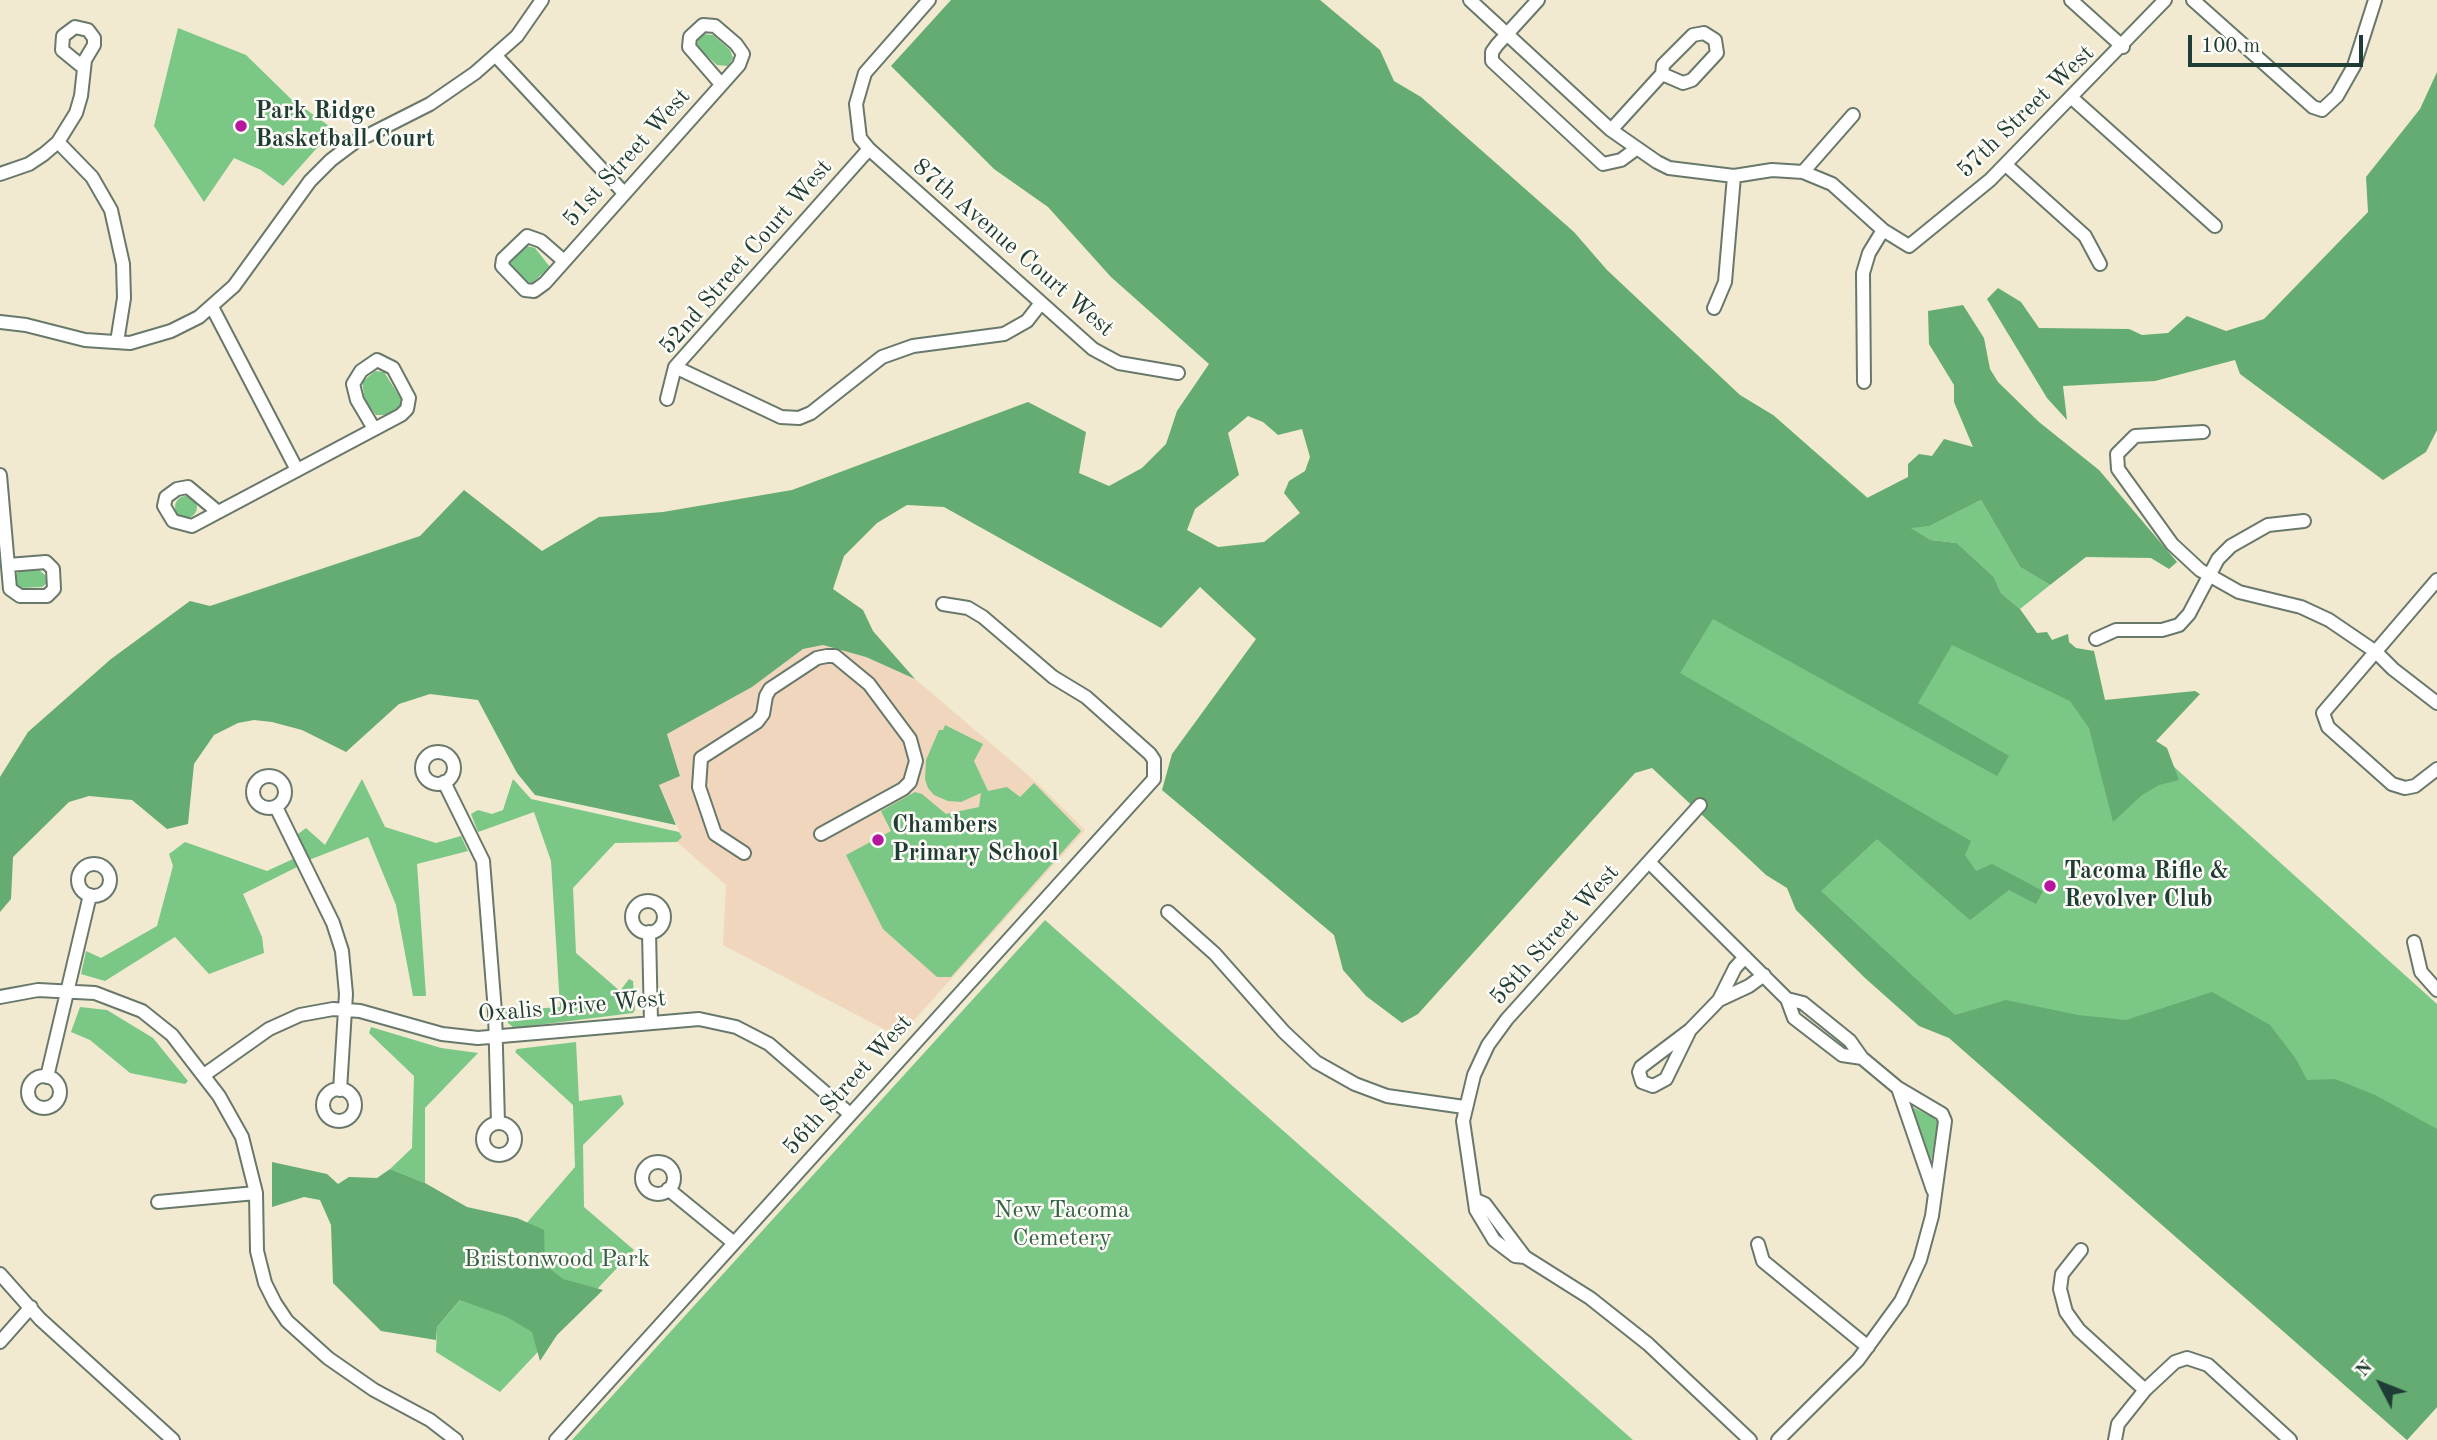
<!DOCTYPE html>
<style>
body{margin:0}
#map{position:relative;width:2437px;height:1440px;overflow:hidden;background:#f1e9d0;font-family:"Old Standard TT",serif}
canvas{display:block}
.north{position:absolute;left:2346px;top:1349px;width:70px;height:70px;-webkit-text-stroke:5px #fdfcf7;paint-order:stroke;rotate:312deg;font-size:19px;font-weight:700;line-height:28px;text-align:center;color:#1f3d34}
.north::after{content:'';display:block;margin:auto;width:24px;height:32px;background:#1f3d34;clip-path:polygon(50% 0,100% 100%,50% 72%,0 100%)}
.scale{position:absolute;left:2188px;top:35px;width:175px;height:32px;box-sizing:border-box;border:4px solid #1f3d34;border-top:0;padding-left:9px;font-size:21px;line-height:24px;white-space:nowrap;color:#1f3d34;-webkit-text-stroke:5px #fdfcf7;paint-order:stroke}
</style>
<div id="map">
<canvas width="2437" height="1440"></canvas>
<div class="north">N</div>
<div class="scale">100 m</div>
</div>
<script>
const ctx = document.querySelector('canvas').getContext('2d');
ctx.lineJoin = 'round';
function paint(path, color) { ctx.fillStyle = color; ctx.fill(path, 'evenodd'); }
const shape = rows => new Path2D(rows.map(r => 'M' + r).join(''));
function trace(path, color, width, dash) { ctx.strokeStyle = color; ctx.lineWidth = width; ctx.lineCap = dash ? 'butt' : 'round'; ctx.setLineDash(dash || []); ctx.stroke(path); }
function label(font, color, halo, rows, align = 'center') {
  ctx.font = font + ' "Old Standard TT",serif'; ctx.lineWidth = 5; ctx.setLineDash([]); ctx.textBaseline = 'middle'; ctx.strokeStyle = halo; ctx.fillStyle = color; for (const [text, x, y, turn = 0] of rows) {
    ctx.save(); ctx.translate(x, y); ctx.rotate((+turn || 0) * Math.PI / 180); ctx.textAlign = isNaN(turn) ? turn : align; if (halo) ctx.strokeText(text, 0, 0); ctx.fillText(text, 0, 0); ctx.restore();
  }
}
paint(shape([
 [823,645,866,657,915,679,1036,782,1085,830,899,1037,723,945,726,885,677,842,682,837,659,784,680,775,667,734,752,687,803,649]
]), '#efd6bc');
paint(shape([
 [178,28,246,55,290,98,339,133,316,149,283,186,261,170,234,158,204,202,154,126],
 [703,34,713,35,730,50,733,58,728,66,717,65,697,47,698,39],
 [527,246,535,248,550,267,532,283,526,282,509,266,509,260],
 [375,371,384,372,401,399,401,405,391,415,376,415,365,401,362,382],
 [1773,415,2132,729,2437,1004,2437,1407,2407,1440,1552,668],
 '175 507a11 11 0 1 1 22 0a11 11 0 1 1-22 0Z',
 [1981,500,2020,567,2050,585,2020,609,2001,593,1994,577,1957,543,1931,540,1909,527,1930,526],
 [38,569,45,575,47,583,42,587,20,588,14,584,14,577,19,571],
 [945,725,983,744,974,761,988,791,1007,787,1020,797,1034,783,1081,831,951,977,937,977,883,929,846,855,891,831,881,811,915,792,922,794,946,814,979,807,981,793,961,802,948,801,934,795,928,788,925,779,926,760,939,730,943,730],
 [362,779,385,827,436,843,461,836,468,851,417,864,426,996,413,996,396,905,368,837,309,860,298,834,306,828,325,845],
 [513,779,531,799,679,832,682,837,677,842,615,843,573,888,576,953,620,991,629,979,633,981,635,1010,633,1013,514,1028,508,1023,505,1011,560,1007,551,861,534,812,478,832,471,814,478,810,492,814,503,810],
 [185,842,267,871,293,859,297,867,243,894,262,937,264,953,209,974,175,937,105,981,81,974,86,951,101,958,157,926,173,866,169,854],
 [1045,920,1063,936,1633,1440,572,1440],
 [80,1007,107,1010,153,1038,188,1081,185,1084,130,1073,90,1040,71,1032],
 [371,1027,441,1048,478,1053,425,1108,425,1183,390,1169,412,1148,414,1076,369,1033],
 [576,1042,579,1101,621,1095,624,1104,583,1145,584,1207,634,1250,500,1392,436,1352,437,1327,575,1167,573,1105,515,1052,517,1049],
 [1912,1107,1933,1117,1938,1123,1931,1161]
]), '#7bc785');
paint(shape([
 [951,0,1320,0,1380,50,1394,81,1421,97,1574,232,1607,270,1740,395,1773,415,1867,498,1908,477,1908,464,1919,454,1932,456,1944,439,1973,447,1954,402,1954,385,1929,344,1928,311,1963,305,1984,338,1990,369,1998,382,2039,422,2099,470,2177,562,2169,569,2151,558,2086,557,2050,585,2020,567,1981,500,1930,526,1911,528,1931,540,1957,543,1994,577,2001,593,2020,609,2037,633,2047,632,2052,640,2068,634,2069,642,2076,648,2094,651,2105,700,2195,691,2200,694,2156,741,2167,748,2179,780,2159,785,2142,795,2113,822,2089,728,2070,701,1952,645,1918,703,2009,756,1997,776,1713,619,1680,673,1971,841,1965,855,1976,871,1992,864,2043,891,2036,904,2009,890,1970,920,1877,839,1821,891,1955,1015,2006,1000,2078,1015,2126,1020,2212,992,2270,1025,2296,1059,2307,1080,2335,1079,2375,1095,2437,1129,2437,1407,2407,1440,1949,1038,1919,1026,1865,978,1796,910,1787,888,1766,875,1652,768,1635,773,1418,1014,1402,1023,1366,996,1343,970,1334,935,1162,790,1172,754,1256,639,1200,587,1161,628,944,507,907,505,877,523,844,556,833,589,863,610,873,631,915,679,866,657,823,645,803,649,752,687,667,734,680,776,659,785,676,825,535,795,517,773,478,700,430,694,399,704,346,752,302,730,272,722,254,720,238,723,214,735,194,764,188,824,167,829,132,800,89,796,69,802,13,857,11,899,0,912,0,777,28,732,111,659,190,601,210,606,420,536,464,490,542,551,599,517,663,512,792,490,1028,402,1086,432,1079,473,1109,486,1142,468,1166,444,1177,411,1209,364,1111,277,1048,207,994,169,891,66],
 [1248,416,1263,422,1278,435,1302,429,1310,457,1305,471,1289,481,1284,493,1300,513,1264,542,1218,547,1187,530,1195,509,1239,475,1228,433],
 [2437,72,2437,430,2426,452,2383,480,2240,374,2235,360,2155,381,2063,386,2067,420,2047,398,1987,299,1998,288,2021,302,2039,328,2129,329,2142,335,2168,333,2187,316,2226,331,2264,319,2368,212,2366,177,2420,109],
 [272,1162,327,1174,338,1184,349,1177,377,1178,390,1169,425,1183,467,1207,517,1218,544,1230,545,1265,563,1279,603,1290,557,1335,540,1361,532,1332,507,1317,460,1300,437,1327,436,1340,381,1331,333,1283,331,1225,320,1200,304,1197,272,1207]
]), '#64ac72');
const street = shape([
 [929,0,865,73,856,104,860,138,869,149,1093,349,1119,363,1178,373],
 [1470,0,1611,130,1657,162,1669,168,1734,176,1772,170,1803,172,1832,184,1883,230,1909,246,1990,180,2165,0],
 [1538,0,1497,45,1492,52,1492,61,1603,164,1621,160,1636,149],
 [2071,0,2123,47],
 [2193,0,2313,107,2322,110,2337,96,2354,66,2375,0],
 [496,56,624,193],
 [2072,98,2215,226],
 [1611,130,1662,74,1683,83,1692,80,1717,53,1715,40,1704,33,1693,35,1663,65,1662,74],
 [58,142,92,177,111,210,123,264,124,298,117,342],
 [2006,165,2085,236,2100,264],
 [1803,172,1853,115],
 [0,174,29,164,44,154,58,142,76,113,81,96,85,60,94,45,94,38,88,30,75,27,63,36,62,50,84,68],
 [564,261,541,241,527,236,503,259,502,266,525,290,534,291,545,283,739,65,743,54,736,44,715,26,703,25,690,37,689,47,721,84],
 [212,307,296,468],
 [1714,308,1725,282,1734,176],
 [0,322,26,325,85,340,130,343,171,331,199,317,234,286,310,181,331,160,355,142,430,104,475,73,517,36,542,0],
 [675,367,781,417,799,418,811,413,882,357,913,346,1004,334,1027,321,1041,303],
 [1864,382,1863,273,1869,253,1883,230],
 [667,399,675,367,869,149],
 [2203,432,2135,436,2117,454,2118,469,2172,544,2200,570,2239,592,2301,607,2329,620,2376,652,2393,669,2437,703],
 [0,475,10,589,20,596,47,596,54,589,53,569,46,562,8,565],
 [218,512,188,487,177,489,166,497,164,506,173,521,192,526,401,415,407,409,409,398,393,368,377,360,361,371,353,384,357,400,373,427],
 [2437,580,2323,713,2328,727,2392,784,2405,788,2415,786,2437,769],
 [2096,639,2116,630,2162,630,2179,625,2189,614,2218,559,2231,546,2268,525,2304,521],
 '422 768a16 16 0 1 1 32 0a16 16 0 1 1-32 0Z',
 '253 792a16 16 0 1 1 32 0a16 16 0 1 1-32 0Z',
 [444,782,483,861,495,1012,498,1123],
 [276,807,333,923,342,951,346,994,340,1090],
 [744,853,715,834,699,787,701,758,757,722,763,714,766,696,770,689,817,658,827,656,835,656,869,684,910,739,916,761,910,782,903,789,821,834],
 [1649,862,1787,999,1794,1018,1842,1055,1862,1058],
 '78 880a16 16 0 1 1 32 0a16 16 0 1 1-32 0Z',
 '632 917a16 16 0 1 1 32 0a16 16 0 1 1-32 0Z',
 [1168,912,1215,954,1284,1032,1316,1062,1355,1084,1387,1096,1464,1107],
 [649,932,651,1022],
 [2414,942,2421,972,2437,990],
 [0,997,38,990,95,993,142,1011,172,1035,219,1096,242,1137,256,1193,257,1251,265,1283,275,1303,287,1321,328,1358,374,1390,430,1420,456,1440],
 [1719,1000,1749,986,1764,975],
 [1690,1030,1666,1079,1653,1086,1642,1082,1639,1072,1641,1067,1690,1030,1719,1000,1735,968,1745,957],
 [204,1075,269,1029,300,1015,333,1009,360,1011,442,1034,478,1038,699,1019,736,1027,769,1044,850,1114],
 '28 1092a16 16 0 1 1 32 0a16 16 0 1 1-32 0Z',
 [47,1077,90,895],
 [1898,1088,1933,1190],
 '323 1105a16 16 0 1 1 32 0a16 16 0 1 1-32 0Z',
 '483 1139a16 16 0 1 1 32 0a16 16 0 1 1-32 0Z',
 '642 1178a16 16 0 1 1 32 0a16 16 0 1 1-32 0Z',
 [668,1189,734,1243],
 [1476,1200,1485,1204,1525,1257,1590,1298,1648,1344,1750,1440],
 [158,1202,256,1193],
 [1758,1244,1763,1261,1868,1347],
 [2081,1250,2062,1274,2060,1289,2066,1312,2079,1330,2145,1390],
 [1525,1257,1515,1256,1494,1240,1476,1210,1463,1121,1474,1075,1488,1045,1507,1019,1700,805],
 [0,1274,40,1319,173,1440],
 [0,1342,31,1307],
 [556,1440,1154,779,1154,760,1150,754,1086,697,1053,677,983,617,968,608,943,604],
 [1778,1440,1858,1360,1901,1301,1920,1260,1932,1216,1945,1121,1942,1114,1898,1088,1862,1058,1850,1041,1803,1003,1787,999],
 [2115,1440,2118,1424,2145,1390,2175,1362,2187,1358,2208,1365,2290,1440]
]);
trace(street, '#68796b', 16);
trace(street, '#fff', 12);
for (const [x, y, r, color] of [
 [241,126,7,"#b5179e"],
 [878,840,7,"#b5179e"],
 [2050,886,7,"#b5179e"]
]) { const dot = new Path2D(); dot.arc(x, y, r, 0, 2 * Math.PI); ctx.fillStyle = color; ctx.fill(dot); trace(dot, '#fdfcf7', 2.5); }
label('bold 24px', '#1f3d34', '#fdfcf7', [
 ["Park Ridge",255,112],
 ["Basketball Court",255,140],
 ["Chambers",892,826],
 ["Primary School",892,854],
 ["Tacoma Rifle &",2064,872],
 ["Revolver Club",2064,900]
], 'left');
label('24px', '#1f3d34', '#fdfcf7', [
 ["57th Street West",2026,112,-44],
 ["51st Street West",627,158,-48],
 ["87th Avenue Court West",1013,248,41],
 ["52nd Street Court West",746,257,-49],
 ["58th Street West",1555,935,-48],
 ["Oxalis Drive West",572,1007,-5],
 ["56th Street West",848,1085,-48]
]);
label('24px', '#366048', '#fdfcf7', [
 ["New Tacoma",1062,1211],
 ["Cemetery",1062,1239],
 ["Bristonwood Park",557,1260]
]);
</script>
